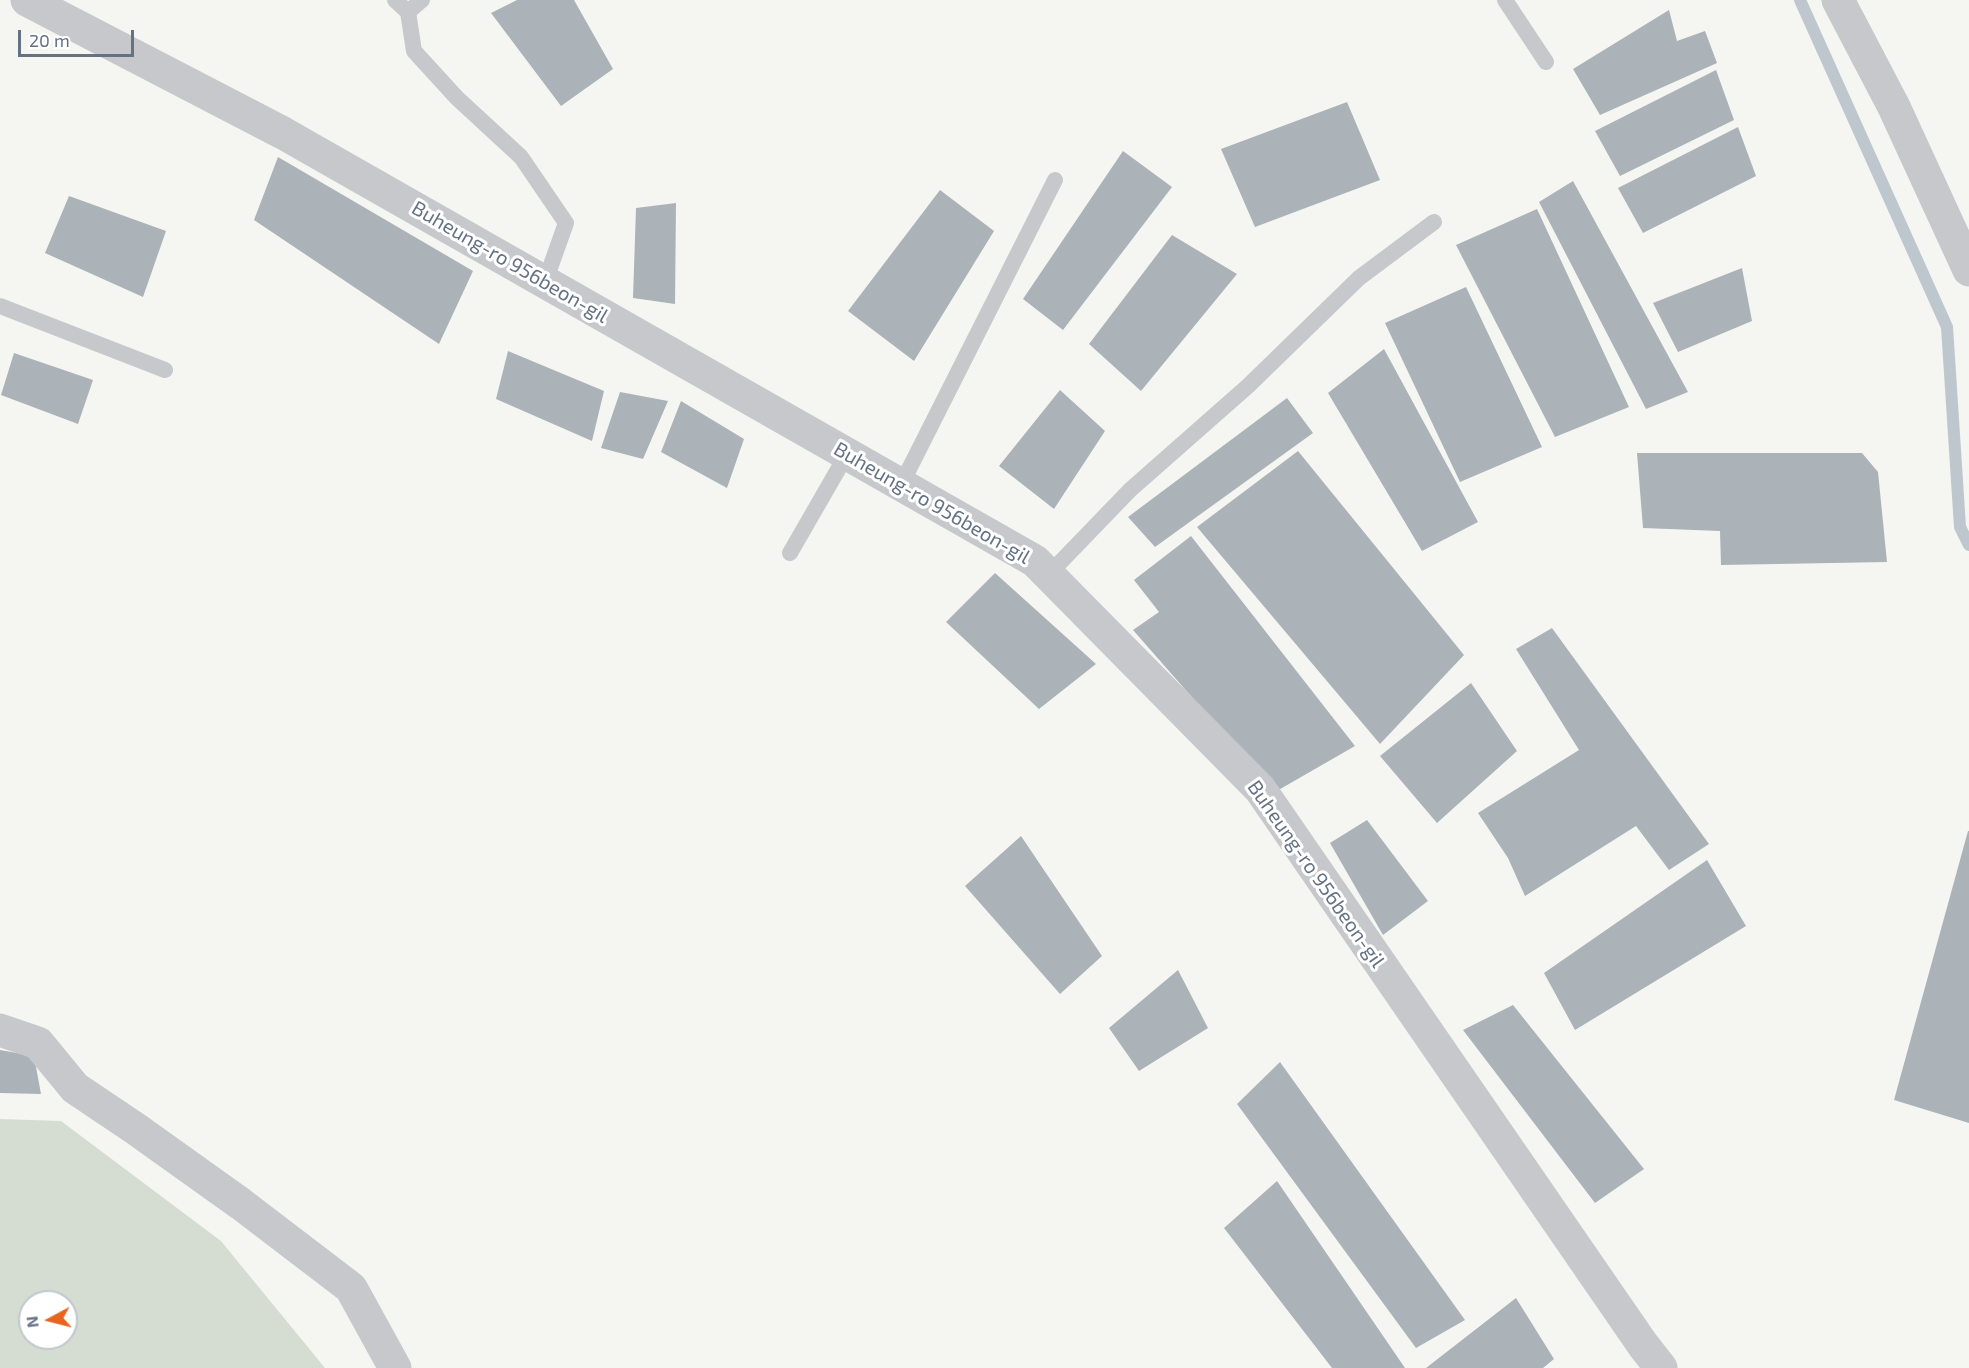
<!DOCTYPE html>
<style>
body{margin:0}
#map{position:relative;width:1969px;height:1368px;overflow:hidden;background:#f5f6f2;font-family:"Exo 2",sans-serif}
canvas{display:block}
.north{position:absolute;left:18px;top:1290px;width:60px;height:60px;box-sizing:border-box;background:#fff;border:2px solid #c1c7ce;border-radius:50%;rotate:263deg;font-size:16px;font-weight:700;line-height:24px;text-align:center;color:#647284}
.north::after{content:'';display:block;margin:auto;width:21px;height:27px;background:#e8641f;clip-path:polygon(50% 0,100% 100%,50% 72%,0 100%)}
.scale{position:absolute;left:18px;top:30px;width:116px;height:27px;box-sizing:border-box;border:3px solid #647284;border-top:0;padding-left:8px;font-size:18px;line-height:21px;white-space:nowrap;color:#647284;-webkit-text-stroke:4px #fff;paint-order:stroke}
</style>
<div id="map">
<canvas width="1969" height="1368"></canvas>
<div class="north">N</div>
<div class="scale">20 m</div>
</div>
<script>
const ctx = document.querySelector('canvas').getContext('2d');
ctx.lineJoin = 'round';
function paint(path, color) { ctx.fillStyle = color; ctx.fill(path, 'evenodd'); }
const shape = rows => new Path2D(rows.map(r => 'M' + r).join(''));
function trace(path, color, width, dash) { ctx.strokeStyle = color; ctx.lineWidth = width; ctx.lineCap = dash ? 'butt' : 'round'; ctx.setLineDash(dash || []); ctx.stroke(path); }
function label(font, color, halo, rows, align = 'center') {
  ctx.font = font + ' "Exo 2",sans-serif'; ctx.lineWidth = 6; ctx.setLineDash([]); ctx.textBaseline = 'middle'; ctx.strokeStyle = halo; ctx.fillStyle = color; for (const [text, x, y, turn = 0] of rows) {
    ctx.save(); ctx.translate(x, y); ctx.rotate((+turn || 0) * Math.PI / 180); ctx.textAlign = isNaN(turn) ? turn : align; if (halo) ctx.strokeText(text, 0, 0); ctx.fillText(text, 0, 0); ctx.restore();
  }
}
paint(shape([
 [0,1119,61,1121,221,1241,325,1368,0,1368],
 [30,1302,66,1302,66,1338,30,1338]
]), '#d5ddd3');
trace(shape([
 [1800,0,1947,327,1960,527,1969,545]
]), '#bec7cd', 12);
paint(shape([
 [517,0,574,0,613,69,561,106,491,13],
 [1669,10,1677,41,1705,31,1717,63,1600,115,1573,69],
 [1716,70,1734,120,1620,176,1595,131],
 [1347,102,1380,180,1255,227,1221,149],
 [1738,127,1756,176,1643,233,1618,188],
 [1123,151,1172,187,1063,330,1023,299],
 [278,157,473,271,439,344,254,220],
 [1573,181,1688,392,1646,409,1539,202],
 [940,190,994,231,914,361,848,311],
 [69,196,166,231,143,297,45,253],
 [676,203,675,304,633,298,636,208],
 [1537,209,1629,407,1555,437,1456,245],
 [1172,235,1237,274,1141,391,1089,344],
 [1742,268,1752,321,1678,352,1653,303],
 [1466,287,1542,447,1460,482,1385,323],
 [1384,349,1478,522,1422,551,1328,393],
 [508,351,604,391,592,441,496,399],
 [14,353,93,380,78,424,1,395],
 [1060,390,1105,431,1054,509,999,466],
 [620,392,668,401,643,459,601,448],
 [1287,398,1313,433,1155,547,1128,517],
 [681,401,744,439,727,488,661,452],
 [1298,451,1464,655,1380,744,1197,527],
 [1637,453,1862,453,1878,472,1887,562,1721,565,1720,531,1643,528],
 [1191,536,1355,746,1275,792,1133,630,1159,612,1134,580],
 [995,573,1096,664,1039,709,946,622],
 [1552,628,1709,844,1669,870,1636,826,1525,896,1508,858,1478,813,1579,750,1516,649],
 [1471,683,1517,751,1437,823,1380,756],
 [1367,820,1428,901,1383,935,1330,843],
 [1968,831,1969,831,1969,1123,1894,1100],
 [1021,836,1102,956,1060,994,965,886],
 [1707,860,1746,926,1575,1030,1544,973],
 [1178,970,1208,1028,1139,1071,1109,1028],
 [1513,1005,1644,1169,1595,1203,1463,1030],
 [0,1050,34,1056,41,1094,0,1093],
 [1280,1062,1465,1320,1416,1348,1237,1104],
 [1277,1181,1405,1368,1332,1368,1224,1228],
 [1516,1298,1554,1359,1543,1368,1426,1368]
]), '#abb2b8');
trace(shape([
 [395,0,408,12,414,51,457,98,521,157,566,223,545,282],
 [1505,0,1546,62],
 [408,12,422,0],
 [0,306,165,370],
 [901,485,1055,180],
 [790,553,847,454],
 [1048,575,1130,490,1248,386,1359,278,1434,222]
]), '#c6c8cc', 16);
trace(shape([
 [27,0,283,133,1035,561,1260,789,1643,1345,1661,1368],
 [1838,0,1894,107,1969,270],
 [0,1030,38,1043,75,1088,136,1129,241,1204,351,1288,395,1368]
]), '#c6c8cc', 33);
label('20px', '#647284', '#fff', [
 ["Buheung-ro 956beon-gil",510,262,30],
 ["Buheung-ro 956beon-gil",932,503,30],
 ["Buheung-ro 956beon-gil",1316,874,55]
]);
</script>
